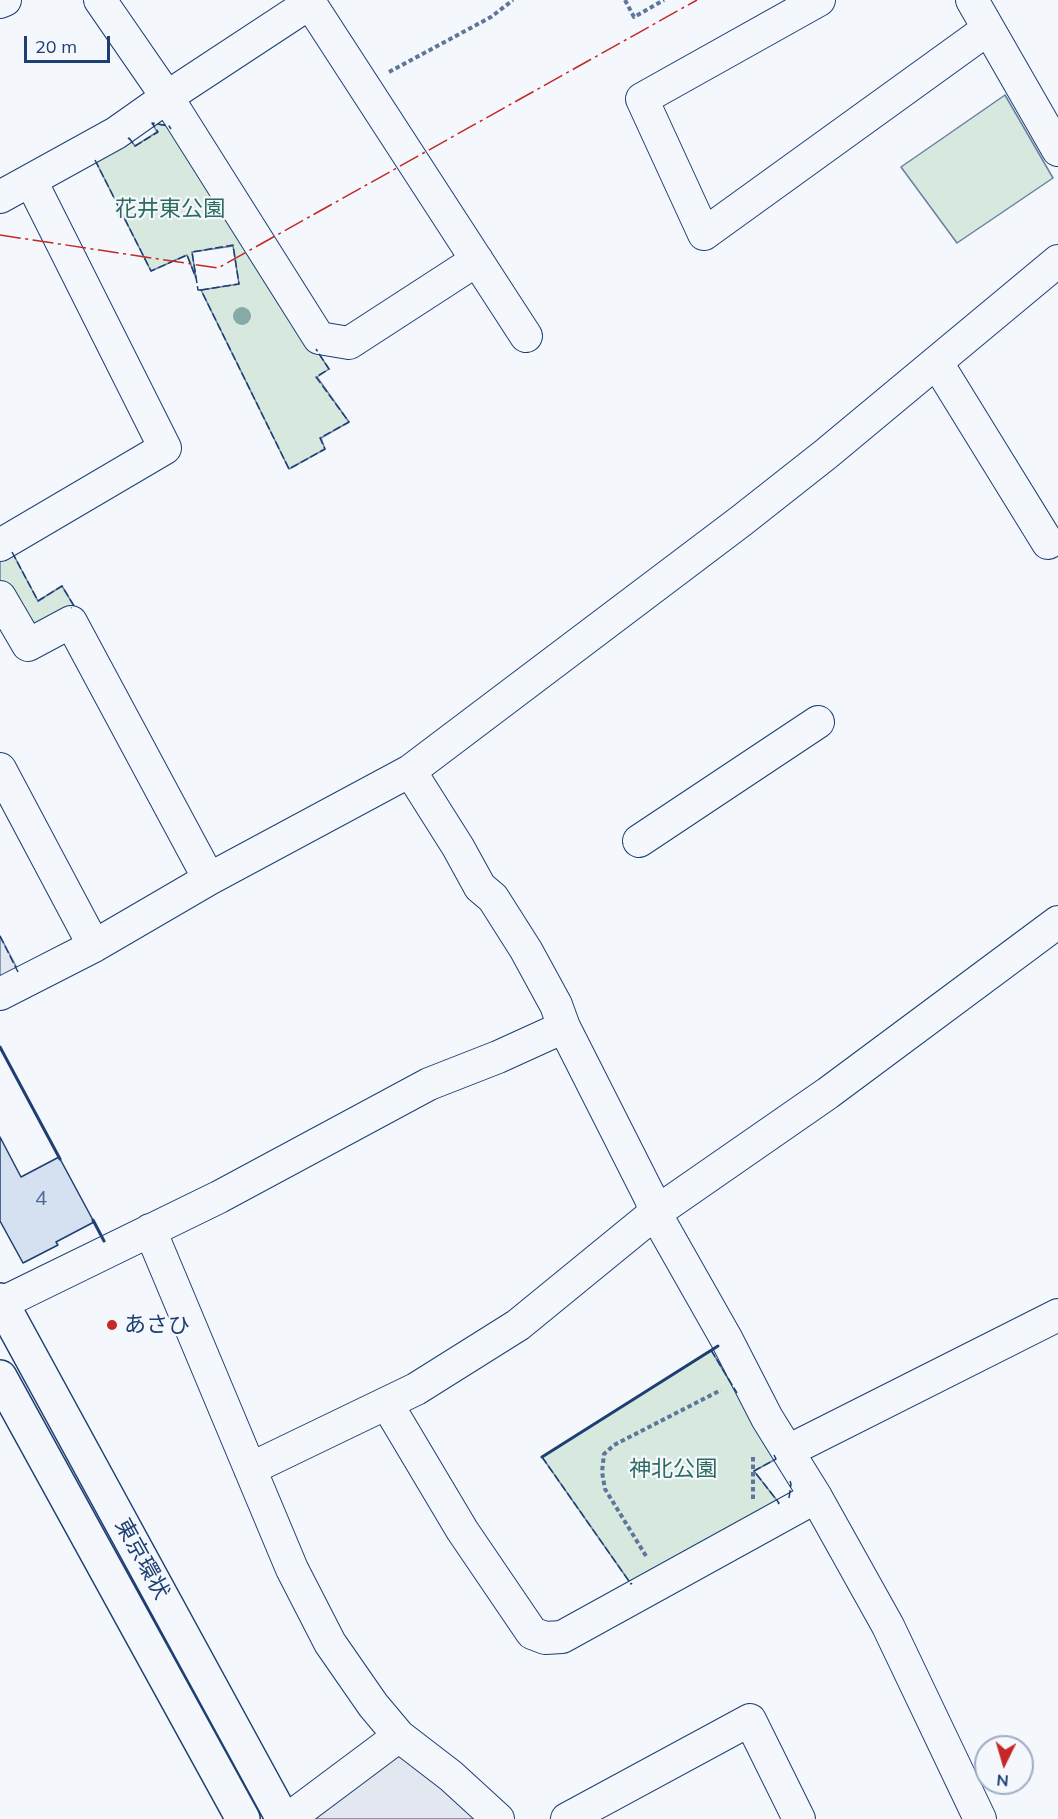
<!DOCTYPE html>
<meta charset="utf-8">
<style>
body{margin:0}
#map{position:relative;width:1058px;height:1819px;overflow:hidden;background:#f4f7fb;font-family:Mulish,sans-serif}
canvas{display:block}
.north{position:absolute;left:974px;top:1735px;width:60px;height:60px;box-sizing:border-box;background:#f4f7fb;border:2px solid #9eadc5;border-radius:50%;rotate:185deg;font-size:16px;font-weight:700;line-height:24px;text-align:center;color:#1d3f73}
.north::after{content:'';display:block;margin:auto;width:21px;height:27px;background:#c62828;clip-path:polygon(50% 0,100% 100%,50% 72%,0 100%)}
.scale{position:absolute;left:24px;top:36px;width:86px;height:27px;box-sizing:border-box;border:3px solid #1d3f73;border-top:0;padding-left:8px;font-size:18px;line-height:21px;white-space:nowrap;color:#1d3f73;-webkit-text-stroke:4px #f4f7fb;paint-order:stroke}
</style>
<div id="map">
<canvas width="1058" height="1819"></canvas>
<div class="north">N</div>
<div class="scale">20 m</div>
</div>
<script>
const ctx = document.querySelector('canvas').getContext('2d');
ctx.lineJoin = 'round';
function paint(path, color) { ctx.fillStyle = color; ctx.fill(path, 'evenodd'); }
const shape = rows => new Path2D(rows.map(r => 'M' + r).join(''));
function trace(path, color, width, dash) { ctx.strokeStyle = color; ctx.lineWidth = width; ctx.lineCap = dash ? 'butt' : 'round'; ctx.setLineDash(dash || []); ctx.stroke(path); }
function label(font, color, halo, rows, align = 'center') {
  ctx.font = font + ' Mulish,"Noto Sans JP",sans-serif'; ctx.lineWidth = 4.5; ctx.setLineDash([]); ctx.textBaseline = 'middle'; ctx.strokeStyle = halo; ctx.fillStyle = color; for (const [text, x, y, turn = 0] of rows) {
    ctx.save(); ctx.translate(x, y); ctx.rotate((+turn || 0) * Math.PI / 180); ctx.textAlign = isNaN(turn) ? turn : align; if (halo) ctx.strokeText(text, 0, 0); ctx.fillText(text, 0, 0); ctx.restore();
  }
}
const green = shape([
 [1005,95,1053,178,957,243,901,167,1005,95],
 [152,123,169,126,329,369,317,377,349,422,321,438,325,449,289,469,201,290,239,284,233,246,192,252,196,278,187,255,151,271,95,160,129,138,135,146,157,132,152,123],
 [11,550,38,601,62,586,74,606,39,628,26,625,0,587,0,556,11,550],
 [711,1350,776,1459,754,1471,779,1503,631,1584,542,1457,711,1350]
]);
paint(green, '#d7e8df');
trace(green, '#687fa3', 1.5);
const parking = shape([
 [0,936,19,972,0,981,0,936],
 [397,1749,478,1819,317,1819,314,1814,397,1749]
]);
paint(parking, '#e3e8f0');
trace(parking, '#687fa3', 1.5);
const building = shape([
 [0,1137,21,1177,59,1157,94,1222,56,1242,58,1245,23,1263,0,1221,0,1137]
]);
paint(building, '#d5e0f0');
trace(building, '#1d3f73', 1.5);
const minor = shape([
 [100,0,167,97,319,338,349,343,477,260],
 [308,0,526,336],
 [819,0,642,99,704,234,988,29],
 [972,0,1058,150],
 [0,2,5,0],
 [0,197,116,133,167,97,310,3],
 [937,363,1048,543],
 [0,545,165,448,31,181],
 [0,597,28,645,71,622,209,879],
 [0,769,94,946],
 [410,771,458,847,480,887,493,898,526,950,556,1005,564,1027,651,1199,655,1213,727,1340,767,1418,816,1497,888,1626,980,1819],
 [639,841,818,722],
 [0,994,94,946,209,879,410,771,741,521,826,454,1058,261],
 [150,1230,292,1569,330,1643,373,1705,399,1736,451,1776,498,1819],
 [2,1303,219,1197,429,1084,498,1057,564,1027],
 [387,1404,462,1530,532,1633,545,1638,562,1637,816,1497],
 [788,1451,1058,1315],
 [250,1469,416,1389,518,1325,655,1213,828,1093,1058,922],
 [288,1819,399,1736],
 [567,1819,750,1720,799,1819]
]);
const highway = shape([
 [0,1300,283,1819],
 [0,1377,243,1819]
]);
trace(minor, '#1d3f73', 34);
trace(highway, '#1d3f73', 36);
trace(shape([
 [625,0,634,17,664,0],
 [389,72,491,17,513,0],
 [753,1499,753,1455],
 [646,1556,605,1489,602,1472,604,1454,614,1445,721,1390]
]), '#5e769c', 4, [4.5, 3]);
trace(minor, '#f4f7fb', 32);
trace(highway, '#f4f7fb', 33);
trace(shape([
 [128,139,129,138,135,146,158,132,152,123,169,126,171,129],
 [95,160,151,271,187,255,196,278],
 [201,290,239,284,233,245,192,252,198,290,201,290,289,469,325,449,320,438,349,422,316,377,329,369,316,349],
 [12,552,38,601,62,586,74,606,71,608],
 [0,936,18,972],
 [711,1350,737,1393],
 [774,1455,776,1459,754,1471,779,1503,778,1504],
 [542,1457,631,1584,632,1583],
 [789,1498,791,1484,790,1481]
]), '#1d3f73', 1.5, [8, 3]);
trace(shape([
 [0,1047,60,1159],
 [93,1220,104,1241],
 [542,1457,718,1346]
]), '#1d3f73', 3);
trace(shape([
 [0,235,218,268,697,0]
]), '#c62828', 1.5, [21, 4.5, 3, 4.5]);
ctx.fillStyle = '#86aba6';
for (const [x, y] of [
 [242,316]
]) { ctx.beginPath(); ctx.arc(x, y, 9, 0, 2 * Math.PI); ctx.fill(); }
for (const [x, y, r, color] of [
 [112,1325,6,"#c62828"]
]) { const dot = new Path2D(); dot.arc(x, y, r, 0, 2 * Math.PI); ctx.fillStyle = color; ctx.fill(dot); trace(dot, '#f4f7fb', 2); }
label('20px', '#4b6792', null, [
 ["4",41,1199]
]);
label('22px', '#2c6c60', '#f4f7fb', [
 ["花井東公園",170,209],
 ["神北公園",673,1469]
]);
label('22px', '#1d3f73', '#f4f7fb', [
 ["あさひ",124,1325]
], 'left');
label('22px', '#1d3f73', '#f4f7fb', [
 ["東京環状",142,1559,61]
]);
</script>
